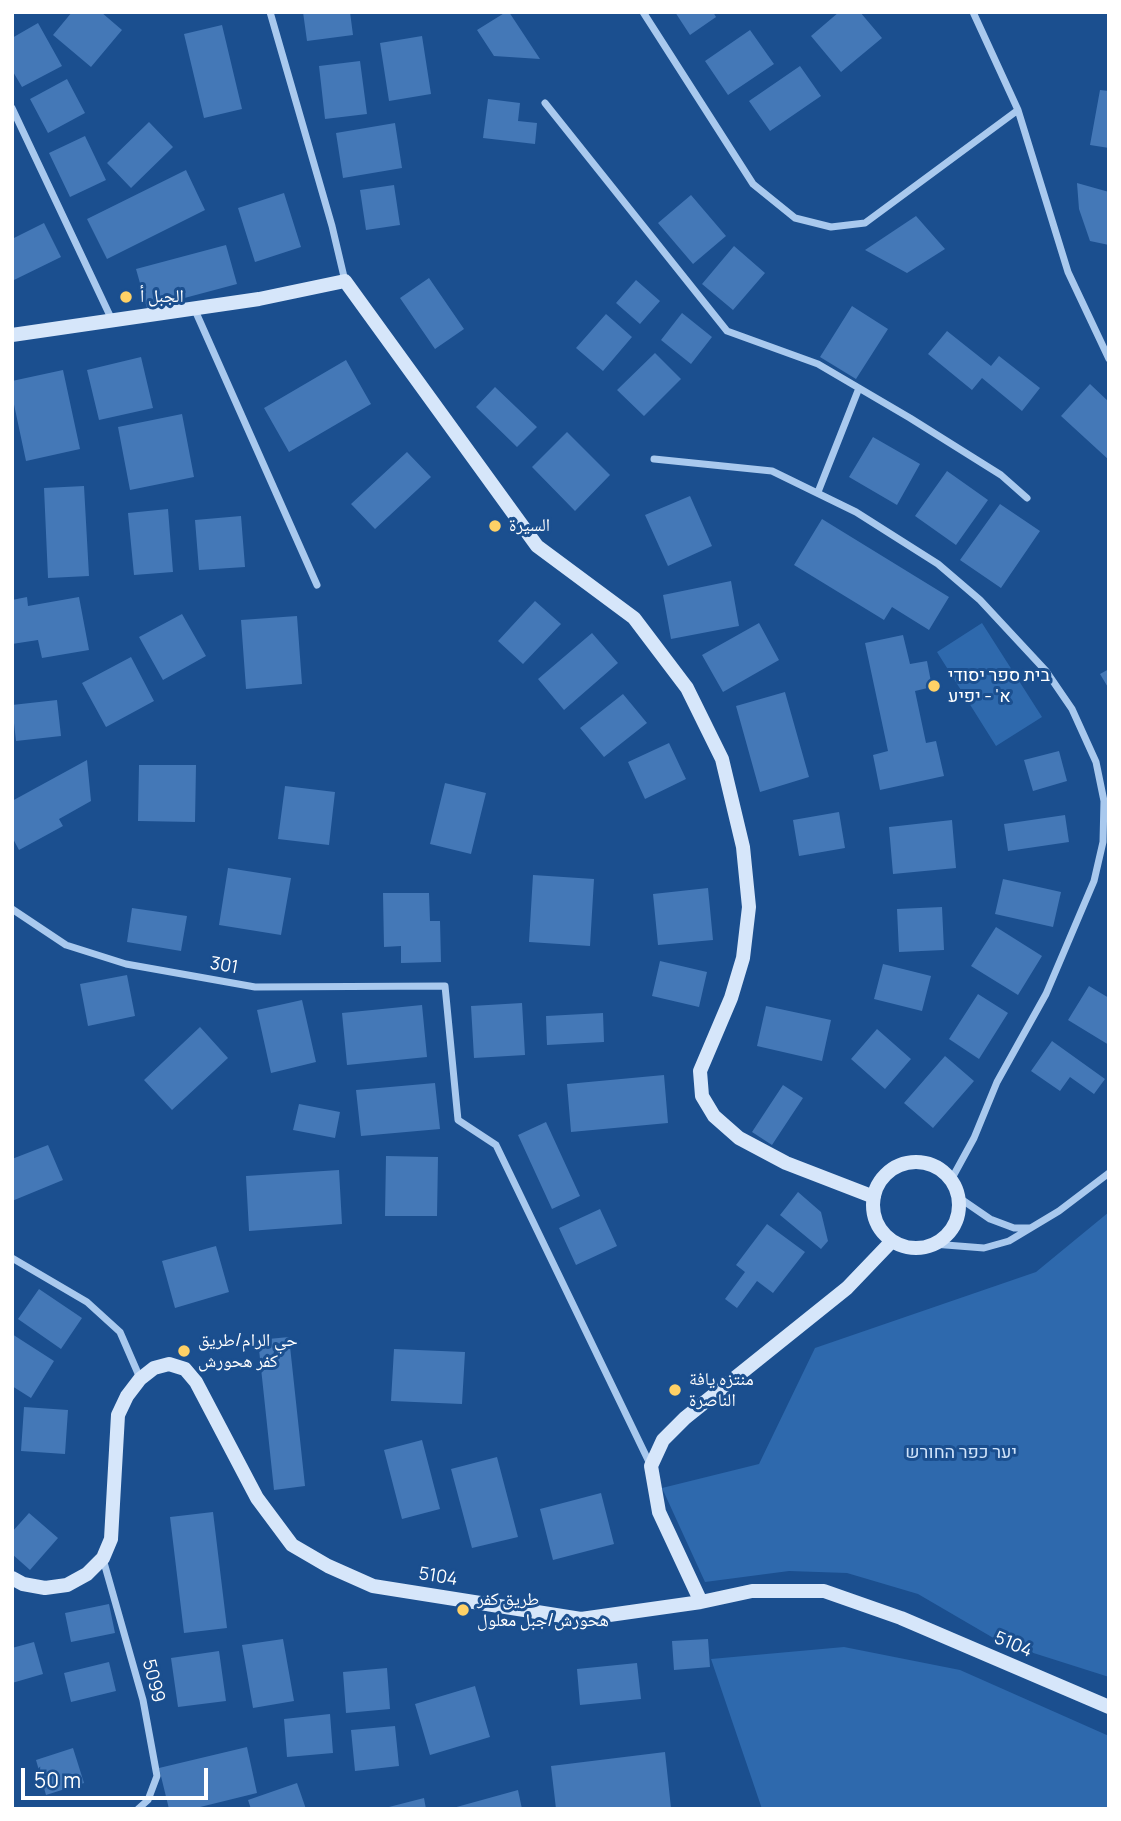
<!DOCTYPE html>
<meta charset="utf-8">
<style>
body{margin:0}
#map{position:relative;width:1121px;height:1821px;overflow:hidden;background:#1b4f8f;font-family:Manrope,sans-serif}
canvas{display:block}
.frame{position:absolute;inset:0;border:14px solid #fff;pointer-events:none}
.scale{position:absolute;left:21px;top:1768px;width:187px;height:32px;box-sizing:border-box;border:4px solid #fff;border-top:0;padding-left:9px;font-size:21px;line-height:24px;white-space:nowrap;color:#fff;-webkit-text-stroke:5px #1b4f8f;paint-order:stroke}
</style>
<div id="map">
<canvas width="1121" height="1821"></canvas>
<div class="frame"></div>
<div class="scale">50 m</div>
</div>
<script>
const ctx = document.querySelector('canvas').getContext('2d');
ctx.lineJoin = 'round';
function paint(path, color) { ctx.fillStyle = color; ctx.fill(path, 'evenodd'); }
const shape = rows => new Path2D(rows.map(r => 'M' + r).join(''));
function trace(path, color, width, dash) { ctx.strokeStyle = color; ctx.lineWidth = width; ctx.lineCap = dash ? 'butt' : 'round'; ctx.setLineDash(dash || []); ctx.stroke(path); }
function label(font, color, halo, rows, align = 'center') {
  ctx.font = font + ' Manrope,"Noto Naskh Arabic",Heebo,sans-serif'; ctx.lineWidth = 6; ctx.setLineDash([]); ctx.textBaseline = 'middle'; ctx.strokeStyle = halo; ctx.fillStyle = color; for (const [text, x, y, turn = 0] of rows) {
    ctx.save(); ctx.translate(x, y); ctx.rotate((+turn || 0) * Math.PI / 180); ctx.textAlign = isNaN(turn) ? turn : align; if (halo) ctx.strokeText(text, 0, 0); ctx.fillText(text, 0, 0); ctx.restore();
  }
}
paint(shape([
 [982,623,1042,717,996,746,937,652],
 [1109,1212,1109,1677,1002,1643,918,1594,847,1573,789,1571,705,1582,662,1488,759,1464,815,1348,1036,1272],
 [844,1647,960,1670,1109,1736,1109,1809,762,1809,711,1659]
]), '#2e69ad');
paint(shape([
 [72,12,101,12,122,30,91,67,53,35],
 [303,12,350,12,353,35,307,41],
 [506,12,509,12,540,59,494,56,477,30],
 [675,12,713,12,716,17,690,35],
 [839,12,860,12,882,38,841,72,811,36],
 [38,23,62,66,22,87,12,70,12,38],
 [222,25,242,109,204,118,184,34],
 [750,30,774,64,728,95,705,61],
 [422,36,431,94,389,101,380,43],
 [360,61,367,114,325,119,319,66],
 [800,66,821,96,770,131,749,101],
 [67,79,85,113,48,133,30,99],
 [1100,90,1109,91,1109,148,1090,145],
 [488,99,520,103,518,121,537,123,535,144,483,138],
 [149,122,173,147,131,188,107,163],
 [395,123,402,168,343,178,336,133],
 [85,136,106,180,70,197,49,153],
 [186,170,205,210,107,259,87,219],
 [1077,183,1109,192,1109,245,1090,241,1079,209],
 [394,185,400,225,366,230,360,190],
 [284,193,301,247,255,262,238,208],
 [691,195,726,236,693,264,658,223],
 [916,216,945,249,907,273,865,250],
 [44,223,61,257,14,280,12,276,12,239],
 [226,245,237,284,147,308,136,269],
 [734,246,765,273,733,310,702,284],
 [429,278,464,329,435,349,400,298],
 [636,280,660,301,640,324,616,303],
 [852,306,888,329,856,379,820,357],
 [682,313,712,337,691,364,661,340],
 [606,314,632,337,603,371,576,348],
 [947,331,991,366,999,356,1040,388,1022,411,982,378,972,390,928,354],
 [655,353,681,379,644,416,617,390],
 [141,357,153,408,99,420,87,370],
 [346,360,371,404,289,452,264,408],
 [63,370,80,449,26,461,12,395,12,381],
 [1090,384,1109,402,1109,460,1061,416],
 [495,387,537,427,517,447,476,407],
 [182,414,194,477,130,490,118,427],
 [567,432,610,475,575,511,532,467],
 [873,437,920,464,897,505,849,477],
 [407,452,431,477,375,529,351,504],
 [947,471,988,500,956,545,915,516],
 [84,486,89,576,48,578,44,488],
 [690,496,712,546,668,566,645,515],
 [1000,504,1040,531,1001,588,960,560],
 [168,509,173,572,134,575,128,513],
 [241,516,245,567,199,570,195,520],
 [822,519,949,597,929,630,892,607,884,620,794,565],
 [731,581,739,626,671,639,663,595],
 [27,597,28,606,79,597,89,650,42,658,38,640,12,644,12,600],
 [535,601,561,624,523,664,498,641],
 [182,614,206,656,163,680,139,637],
 [297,616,302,684,246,689,241,620],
 [759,623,779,660,723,692,702,655],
 [592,633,618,663,564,710,538,679],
 [903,635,910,664,927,661,932,687,915,691,926,743,936,741,944,776,880,790,873,755,888,751,865,643],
 [131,657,154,701,106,727,82,683],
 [1109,669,1109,689,1100,674],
 [785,692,809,777,760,792,736,706],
 [623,694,647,723,604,757,580,728],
 [57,700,61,736,16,741,12,705],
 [669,743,686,779,645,799,628,762],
 [1059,751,1067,781,1033,791,1024,760],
 [87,760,91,801,59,819,63,826,19,850,12,837,12,801],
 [139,765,196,765,195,822,138,821],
 [445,783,486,793,471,854,430,844],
 [285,786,335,792,329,845,278,839],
 [839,812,845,848,799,856,793,820],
 [1065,815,1069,842,1008,851,1004,824],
 [952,820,956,868,893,874,889,827],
 [228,868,291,878,281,935,219,925],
 [533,875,594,879,590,946,529,942],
 [1003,879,1061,892,1053,927,995,914],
 [708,888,713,940,658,945,653,894],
 [383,893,429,893,430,921,440,921,441,962,401,963,401,946,384,947],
 [942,907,944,950,899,952,897,909],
 [132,908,187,916,181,951,127,942],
 [996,927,1042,956,1018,995,971,966],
 [660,961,707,972,699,1007,652,996],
 [883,964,931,976,922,1011,874,999],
 [127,975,135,1016,88,1026,80,984],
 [1089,986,1109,998,1109,1045,1068,1020],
 [978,994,1008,1013,979,1059,949,1039],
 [302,1000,316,1062,271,1073,257,1010],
 [522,1003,525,1055,474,1058,471,1006],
 [422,1005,427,1057,347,1065,342,1013],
 [766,1006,831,1020,822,1061,757,1046],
 [603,1013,604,1042,547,1045,546,1016],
 [200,1027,228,1058,172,1110,144,1080],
 [877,1029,911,1059,885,1089,851,1059],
 [1052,1041,1105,1079,1094,1094,1070,1077,1060,1091,1031,1071],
 [945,1056,974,1081,933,1128,904,1103],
 [664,1075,668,1123,571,1132,567,1084],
 [435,1083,440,1129,361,1136,356,1090],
 [783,1085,803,1098,772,1145,752,1132],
 [299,1104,340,1112,335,1138,293,1130],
 [546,1122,580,1196,552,1209,518,1135],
 [48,1145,63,1180,12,1201,12,1159],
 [386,1156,438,1157,437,1216,385,1216],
 [339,1170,342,1224,249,1231,246,1176],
 [798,1192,821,1212,828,1241,821,1249,780,1215],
 [600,1209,617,1246,576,1265,559,1228],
 [767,1224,805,1252,773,1293,757,1281,737,1308,725,1299,745,1272,736,1265],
 [216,1246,229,1292,175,1308,162,1261],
 [39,1289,82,1318,61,1349,18,1319],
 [12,1334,54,1361,31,1398,12,1386],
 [289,1337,305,1486,274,1490,258,1340],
 [394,1349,465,1352,462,1404,391,1401],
 [24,1407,68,1410,65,1454,21,1451],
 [422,1440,440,1509,402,1519,384,1450],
 [497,1457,518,1537,472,1548,451,1469],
 [601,1493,614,1544,553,1560,540,1509],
 [213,1512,227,1628,184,1633,170,1517],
 [29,1513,58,1538,30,1570,12,1554,12,1532],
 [109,1604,115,1633,71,1642,65,1613],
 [283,1639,294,1701,253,1708,242,1645],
 [708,1639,710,1667,674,1670,672,1641],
 [34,1642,43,1674,12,1683,12,1648],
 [219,1651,226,1701,178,1707,171,1658],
 [109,1662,116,1691,71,1702,64,1673],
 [637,1663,641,1699,580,1705,577,1669],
 [387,1668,390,1709,346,1713,343,1672],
 [475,1686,490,1737,430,1755,415,1704],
 [330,1714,333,1753,287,1757,284,1719],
 [395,1726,399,1766,355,1771,351,1730],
 [247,1747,257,1793,192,1809,169,1809,159,1768],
 [73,1748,84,1783,46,1795,36,1760],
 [665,1752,671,1808,556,1809,551,1766],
 [297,1783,306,1809,251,1809,248,1800],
 [518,1790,522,1809,453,1809,453,1808],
 [424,1798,426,1809,386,1809,385,1808]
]), '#4478b7');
trace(shape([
 [270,12,332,226,345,281],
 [643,12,753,184,795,218,831,227,865,223,1018,110,973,12],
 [545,103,727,331,818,364,910,418,1001,475,1027,498],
 [12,108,112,320],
 [1018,110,1068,272,1109,359],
 [194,308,317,585],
 [654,459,772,471,856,512,938,564,980,600,1046,671,1072,709,1096,762,1104,801,1103,842,1094,881,1046,994,997,1082,974,1138,951,1180],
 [818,492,859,388],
 [12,909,66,945,126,964,255,987,445,986,458,1120,496,1145,650,1464],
 [958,1197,990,1219,1014,1228,1029,1228],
 [933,1244,984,1248,1009,1241,1059,1211,1109,1173],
 [12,1258,87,1302,120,1332,140,1378],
 [103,1559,143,1700,157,1776,148,1800,138,1809]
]), '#a9c9ee', 7);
trace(shape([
 [12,335,259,299,345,281,537,546,634,618,687,688,722,759,743,847,749,907,743,958,731,998,700,1071,702,1096,714,1116,739,1138,786,1163,874,1197],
 '873 1205a43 43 0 1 1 86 0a43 43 0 1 1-86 0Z',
 [12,1578,23,1584,45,1588,67,1585,87,1574,103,1558,111,1539,118,1415,127,1396,140,1379,154,1368,169,1364,185,1369,196,1382,257,1498,292,1545,328,1566,373,1586,581,1619,701,1602,752,1591,824,1591,901,1618,1109,1707],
 [701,1602,659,1512,651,1466,663,1440,685,1418,847,1288,892,1241]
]), '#d6e6fa', 14);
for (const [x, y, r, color] of [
 [126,297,7,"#ffd166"],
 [495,526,7,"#ffd166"],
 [934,686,7,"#ffd166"],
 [184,1351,7,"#ffd166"],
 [675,1390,7,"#ffd166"],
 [463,1610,7,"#ffd166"]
]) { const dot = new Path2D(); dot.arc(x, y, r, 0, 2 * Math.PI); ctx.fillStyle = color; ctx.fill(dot); trace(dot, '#1b4f8f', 2.5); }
label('18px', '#fff', '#1b4f8f', [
 ["الجبل أ",140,297],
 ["السيرة",509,526],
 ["בית ספר יסודי",948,676],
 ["א' - יפיע",948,697],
 ["حي الرام/طريق",198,1341],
 ["كفر هحورش",198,1362],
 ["منتزه يافة",689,1380],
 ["الناصرة",689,1401],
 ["طريق كفر",477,1600],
 ["هحورش/جبل معلول",477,1621]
], 'left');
label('18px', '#fff', '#1b4f8f', [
 ["301",224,966,10],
 ["5104",438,1577,9],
 ["5104",1013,1645,23],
 ["5099",153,1681,76]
]);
label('18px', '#cfe3fa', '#1b4f8f', [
 ["יער כפר החורש",961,1453]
]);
</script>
